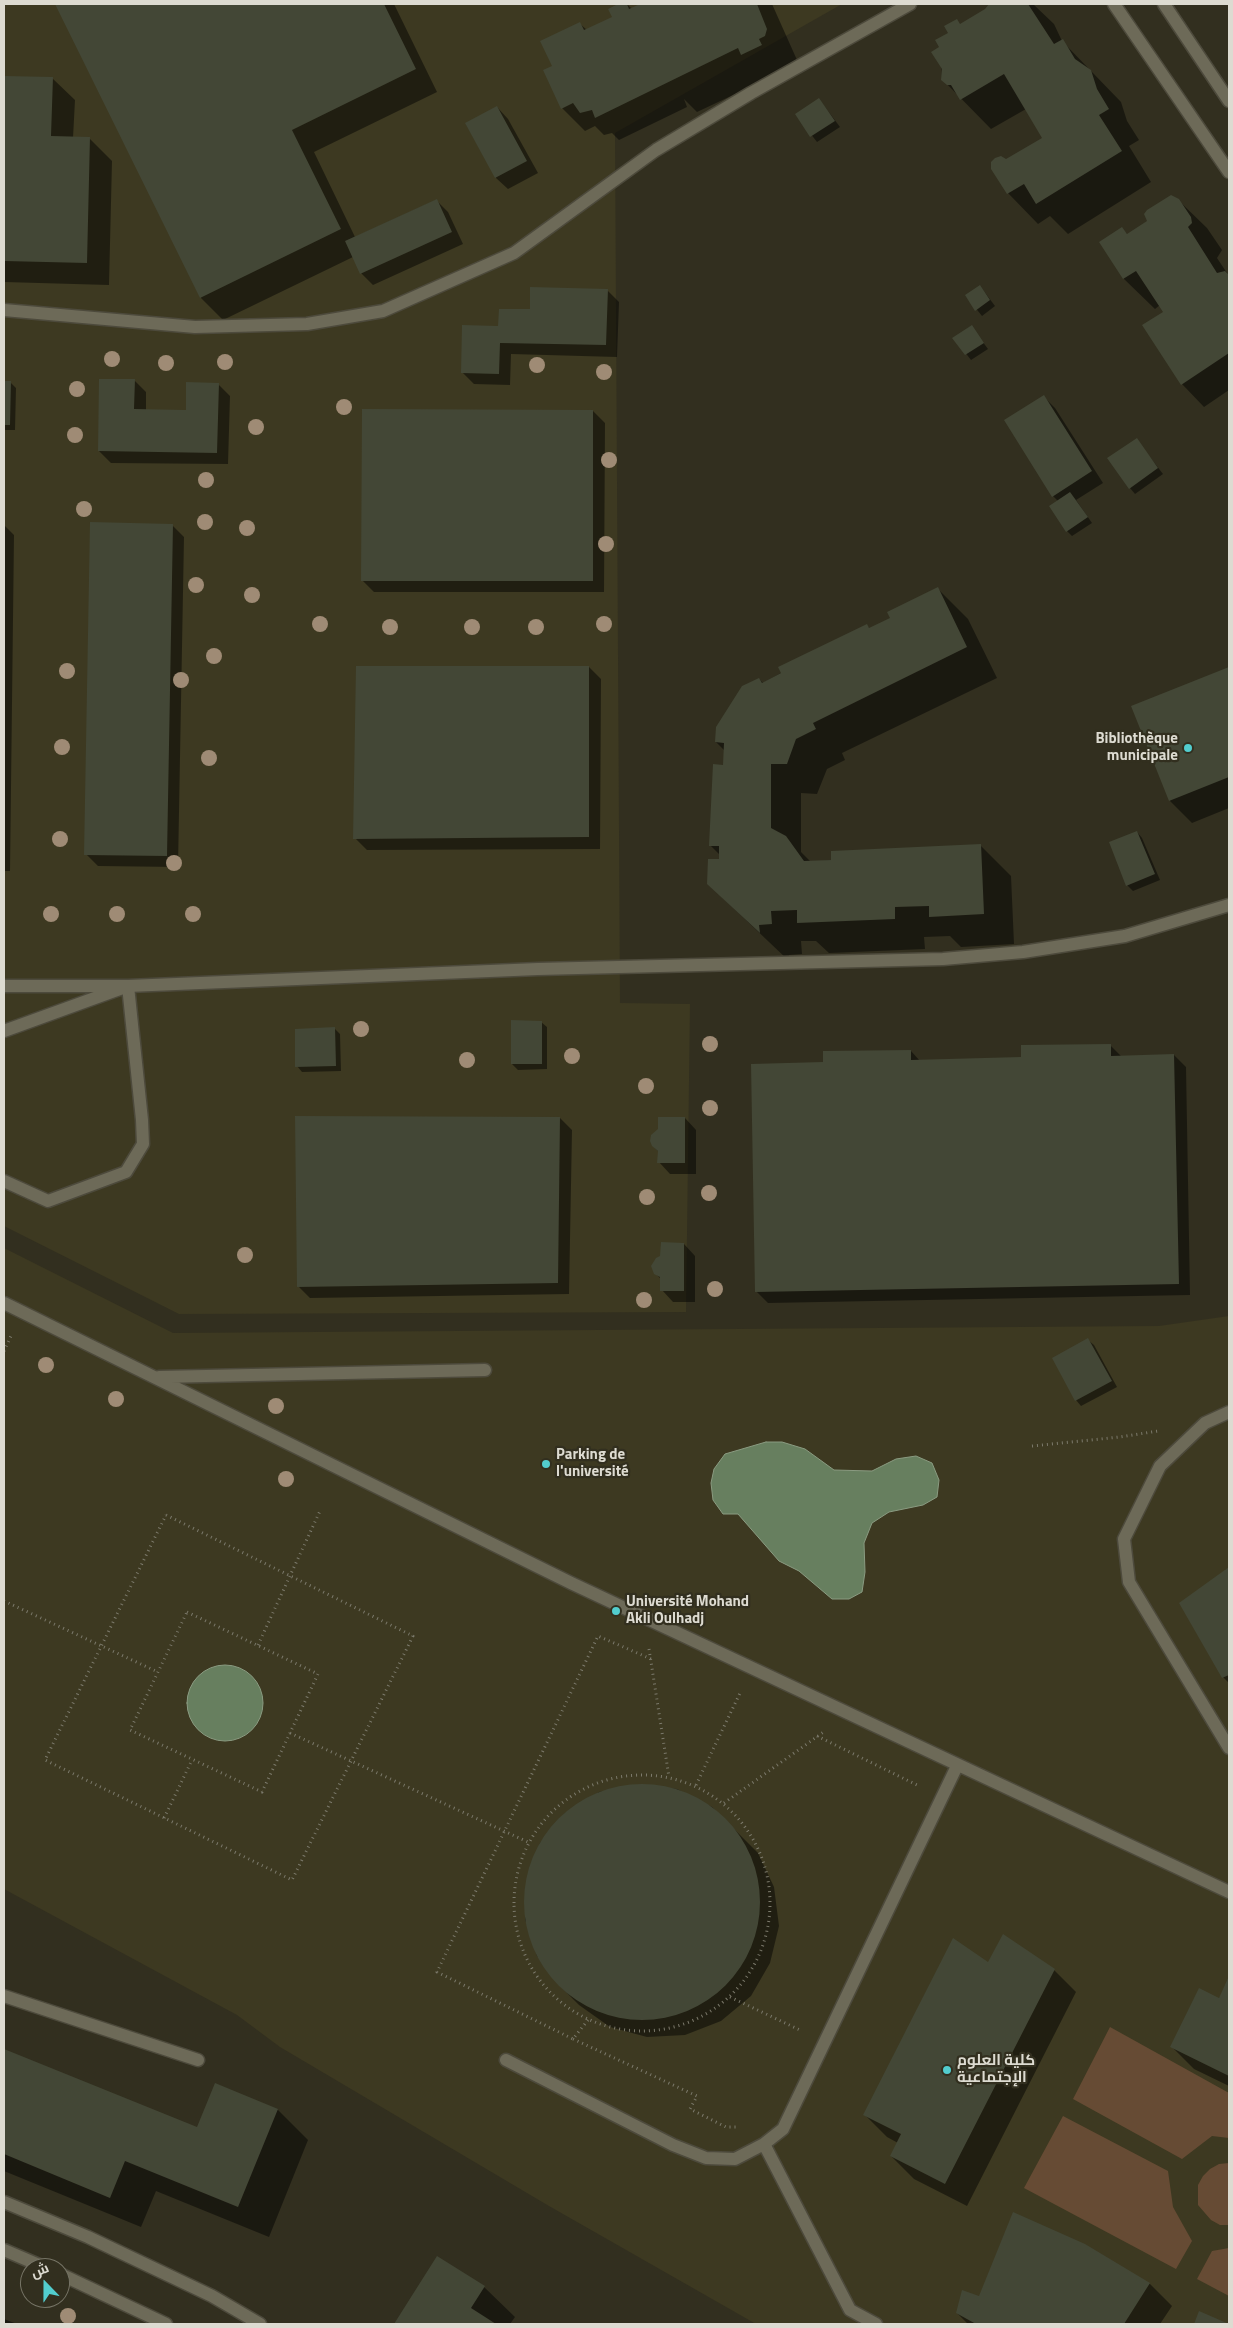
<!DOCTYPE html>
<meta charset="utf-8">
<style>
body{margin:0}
#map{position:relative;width:1233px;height:2328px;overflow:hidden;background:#322f1f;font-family:"Titillium Web",Cairo,sans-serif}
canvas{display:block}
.frame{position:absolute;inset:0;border:5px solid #dddbd1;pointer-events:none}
.north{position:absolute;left:20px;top:2258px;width:50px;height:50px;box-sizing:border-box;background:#322f1f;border:1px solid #767466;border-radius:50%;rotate:338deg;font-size:14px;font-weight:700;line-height:20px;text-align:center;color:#dddbd1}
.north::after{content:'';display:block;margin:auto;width:18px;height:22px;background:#52cdce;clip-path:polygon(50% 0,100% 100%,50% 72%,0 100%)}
</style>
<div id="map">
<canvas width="1233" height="2328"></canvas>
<div class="frame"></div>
<div class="north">ش</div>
</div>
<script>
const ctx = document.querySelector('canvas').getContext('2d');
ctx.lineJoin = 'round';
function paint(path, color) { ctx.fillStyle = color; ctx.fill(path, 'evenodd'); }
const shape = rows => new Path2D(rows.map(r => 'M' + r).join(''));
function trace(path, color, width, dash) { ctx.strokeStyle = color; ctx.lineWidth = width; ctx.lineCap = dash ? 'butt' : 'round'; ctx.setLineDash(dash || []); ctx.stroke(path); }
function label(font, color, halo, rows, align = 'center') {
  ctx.font = font + ' "Titillium Web",Cairo,sans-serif'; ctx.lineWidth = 4.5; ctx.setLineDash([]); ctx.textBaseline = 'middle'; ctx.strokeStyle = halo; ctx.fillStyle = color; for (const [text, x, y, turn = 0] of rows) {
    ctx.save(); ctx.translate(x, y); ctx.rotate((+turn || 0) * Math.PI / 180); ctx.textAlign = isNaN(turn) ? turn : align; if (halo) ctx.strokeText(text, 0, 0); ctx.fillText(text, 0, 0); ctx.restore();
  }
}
paint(shape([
 [4,4,842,4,615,133,620,1003,690,1004,686,1312,179,1314,4,1226],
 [4,1248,173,1333,1159,1326,1229,1316,1229,2324,756,2324,549,2206,280,2047,237,2015,4,1889]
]), '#3d3921');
paint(shape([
 [1110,2027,1229,2093,1229,2138,1212,2136,1182,2159,1073,2099],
 [1063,2116,1168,2171,1173,2207,1192,2241,1176,2269,1024,2188],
 [1229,2163,1229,2225,1220,2225,1211,2220,1198,2205,1198,2185,1203,2176,1210,2169,1219,2164],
 [1229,2248,1229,2296,1197,2279,1212,2251]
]), '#664b34');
const water = shape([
 [766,1442,782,1442,805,1449,834,1470,872,1471,896,1459,916,1456,932,1463,939,1480,937,1497,923,1505,889,1512,872,1523,864,1543,865,1572,862,1592,849,1599,832,1599,799,1571,779,1561,738,1514,723,1514,713,1500,711,1483,714,1469,725,1454,766,1442],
 '187 1703a38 38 0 1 1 76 0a38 38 0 1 1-76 0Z'
]);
paint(water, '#677f5f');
trace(water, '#8a9b81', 1);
paint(shape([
 [57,4,394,4,437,92,314,152,355,237,436,200,448,212,463,244,373,285,361,273,353,257,223,320,201,298],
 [621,4,627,4,632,9,643,4,772,4,797,60,767,79,697,112,684,99,687,107,619,140,612,133,604,135,595,126,585,131,562,108,553,67,580,24,587,30,614,17,610,9],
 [1000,4,1033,4,1054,24,1062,41,1121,102,1127,121,1139,140,1129,146,1151,182,1068,234,1050,216,1038,224,1008,193,1006,160,1044,138,1026,109,991,129,942,79,941,47,961,25,985,10,989,5],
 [4,77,52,78,75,100,73,138,89,138,112,161,109,285,4,282],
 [819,99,840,127,817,142,796,115],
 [497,107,508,119,538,173,508,189,496,178,466,124],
 [1168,198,1176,198,1207,228,1222,250,1217,258,1229,276,1229,390,1204,407,1182,384,1165,312,1160,305,1155,309,1124,279,1101,242,1122,229,1128,235,1148,221],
 [980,286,995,306,982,316,966,296],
 [607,290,619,302,617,357,511,354,510,385,474,384,462,372,500,327,531,311],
 [971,326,988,349,971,360,954,338],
 [134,380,146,392,146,411,187,412,218,384,230,396,228,464,111,463,99,451],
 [4,382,10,382,16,388,15,430,4,430],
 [1044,397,1055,408,1103,483,1076,500,1092,523,1072,536,1067,531,1058,501,1053,496],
 [593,411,605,423,604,592,374,592,362,580],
 [1136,439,1163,474,1135,494,1130,488],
 [4,525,14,535,10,871,4,871],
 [172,525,184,537,178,867,98,866,86,854],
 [937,588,968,619,997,678,842,753,845,760,827,769,817,794,801,793,801,852,811,862,981,846,1011,876,1014,944,961,947,950,936,924,937,925,949,829,953,816,941,801,941,802,954,789,955,789,961,708,884,720,860,720,855,710,845,724,766,725,751,716,742,759,679,763,683,866,625,870,629,891,619],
 [589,667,601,679,600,849,367,850,355,838],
 [1229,668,1229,808,1192,823,1170,801,1133,706],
 [1137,832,1142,838,1160,880,1133,891,1127,885],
 [541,1022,547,1027,547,1069,518,1070,512,1064],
 [335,1029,340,1034,341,1071,302,1072,297,1066],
 [1110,1045,1122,1057,1174,1055,1186,1067,1190,1295,768,1303,756,1291,825,1064,911,1051,920,1061,1023,1059],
 [560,1118,572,1130,569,1294,310,1298,298,1286],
 [685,1118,696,1130,696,1174,670,1174,659,1162,659,1152,653,1146],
 [684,1244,695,1256,695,1302,673,1302,662,1290,662,1280,655,1273],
 [1088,1340,1094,1345,1117,1387,1081,1406,1076,1400],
 [1229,1568,1229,1683,1223,1677,1225,1570],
 [638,1785,677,1789,712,1807,758,1853,774,1887,779,1926,770,1963,751,1996,721,2021,685,2035,647,2037,610,2027,579,2005,561,1987,537,1956,525,1919,527,1880,540,1843,565,1813,599,1792],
 [989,1964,1054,1970,1076,1992,967,2206,914,2179,891,2156,898,2143,887,2137,865,2115],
 [1229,1979,1229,2086,1194,2069,1172,2047,1219,1999],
 [4,2050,197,2129,216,2085,278,2110,308,2140,269,2237,156,2191,141,2227,4,2171],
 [1085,2245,1150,2284,1172,2306,1160,2324,968,2324,957,2313,980,2298],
 [437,2258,484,2287,515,2317,510,2324,395,2324],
 [4,2319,17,2324,4,2324]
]), '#0007');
paint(shape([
 [55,4,384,4,416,69,292,130,341,229,200,298],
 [618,4,627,4,629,9,640,4,757,4,767,29,765,36,759,39,762,45,741,55,738,48,595,118,592,110,580,113,573,103,561,109,543,70,552,66,540,41,580,22,584,30,612,17,608,9],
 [989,4,1028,4,1054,44,1063,39,1075,59,1091,70,1097,89,1109,109,1099,115,1122,151,1036,204,1024,184,1007,194,991,169,991,162,995,158,1001,156,1006,159,1042,138,1004,74,960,100,951,85,947,85,941,80,942,69,931,52,939,47,935,40,948,33,944,26,957,19,960,24,985,9],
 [4,76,53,77,51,136,90,137,87,263,4,261],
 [819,98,835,121,810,137,795,114],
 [497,106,527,161,495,178,465,123],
 [1171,195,1179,199,1191,217,1192,223,1188,227,1217,273,1225,271,1229,275,1229,353,1181,385,1142,325,1163,312,1136,271,1123,279,1099,242,1122,227,1127,234,1147,221,1144,214,1147,210],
 [437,199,452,232,360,274,345,241],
 [980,285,990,300,975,311,965,295],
 [530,287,608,289,606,345,500,343,499,374,461,373,462,325,498,326,499,309,530,309],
 [972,325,984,343,965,355,952,338],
 [99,379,135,379,134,409,186,410,186,382,219,383,217,453,98,451],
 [4,381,11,381,10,425,4,425],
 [1044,395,1092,471,1052,497,1004,420],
 [362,409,593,410,593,581,361,581],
 [1137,438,1158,468,1129,489,1107,458],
 [1070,492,1088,517,1066,532,1049,506],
 [90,522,173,524,167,856,84,855],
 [938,587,967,647,813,723,816,729,796,739,787,764,771,764,771,828,786,836,804,861,831,860,831,851,981,844,984,914,929,917,929,906,895,907,895,919,797,923,797,910,771,911,772,924,759,925,760,933,707,884,708,859,719,859,719,846,709,846,713,764,723,765,724,743,715,742,716,727,742,686,759,678,762,683,781,673,778,667,867,624,869,628,890,618,887,612],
 [356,666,589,666,589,837,353,839],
 [1229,667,1229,777,1169,801,1131,706],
 [1137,831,1155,874,1126,886,1109,842],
 [511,1020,542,1021,542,1064,511,1064],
 [335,1027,336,1066,295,1067,295,1029],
 [1111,1044,1111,1056,1174,1054,1179,1284,755,1292,751,1064,823,1062,823,1051,911,1050,911,1060,1021,1057,1021,1045],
 [295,1116,560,1117,558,1283,297,1287],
 [658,1117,685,1117,685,1163,657,1163,658,1151,652,1146,650,1141,651,1135,658,1129],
 [661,1242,684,1243,684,1291,660,1291,660,1277,654,1274,651,1266,656,1258,660,1256],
 [1088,1338,1112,1381,1075,1401,1052,1358],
 [1229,1567,1229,1675,1222,1678,1179,1603],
 '524 1902a118 118 0 1 1 236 0a118 118 0 1 1-236 0Z',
 [1003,1934,1055,1969,945,2184,890,2156,901,2134,863,2115,953,1938,988,1962],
 [1229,1976,1229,2076,1170,2047,1199,1988,1219,1998],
 [4,2049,197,2127,215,2083,278,2109,238,2207,125,2161,110,2198,4,2154],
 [1013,2212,1085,2244,1150,2283,1124,2324,976,2324,956,2313,962,2290,979,2296],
 [437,2256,485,2286,471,2308,496,2324,394,2324],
 [1199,2311,1229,2324,1194,2324]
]), '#434736');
const minor = shape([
 [1114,4,1229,172],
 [1164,4,1229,101],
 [4,310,195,327,307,324,383,311,514,253,656,150,751,93,910,4],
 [4,986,128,986,538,969,943,959,1023,952,1125,936,1229,905],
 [4,1031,128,986,142,1120,143,1144,126,1172,48,1201,4,1181],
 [4,1303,571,1583,1229,1892],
 [159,1377,485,1370],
 [1229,1412,1205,1423,1160,1466,1124,1539,1129,1582,1229,1748],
 [4,1996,198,2060],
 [506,2060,673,2145,706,2158,735,2159,764,2144,783,2129,957,1766],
 [764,2144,850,2310,876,2324],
 [4,2202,88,2237,212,2296,260,2324],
 [4,2250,46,2268],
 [60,2274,166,2324]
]);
trace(minor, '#4d4a3c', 15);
trace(shape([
 [4,1351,11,1336],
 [1032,1446,1120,1437,1158,1431],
 [166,1515,413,1636,292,1880,45,1760,166,1515],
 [4,1601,158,1672],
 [187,1612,318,1674,262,1792,130,1730,187,1612],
 [258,1645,320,1511],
 [649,1649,669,1777],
 [290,1733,528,1842],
 [817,1736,919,1786],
 '514 1903a128 128 0 1 1 256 0a128 128 0 1 1-256 0Z',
 [696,1785,741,1691],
 [724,1803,825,1731],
 [164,1818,192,1760],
 [730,1997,802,2031],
 [588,2020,573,2039,437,1972,598,1636,651,1659],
 [573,2039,697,2096,690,2109,726,2127,738,2127]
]), '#7c7a6c', 3, [1, 4]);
trace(minor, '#6d6a58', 12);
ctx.fillStyle = '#9f8b75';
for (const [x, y] of [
 [112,359],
 [225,362],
 [166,363],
 [537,365],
 [604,372],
 [77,389],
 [344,407],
 [256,427],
 [75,435],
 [609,460],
 [206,480],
 [84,509],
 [205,522],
 [247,528],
 [606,544],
 [196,585],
 [252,595],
 [320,624],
 [604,624],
 [390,627],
 [472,627],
 [536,627],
 [214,656],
 [67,671],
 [181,680],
 [62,747],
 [209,758],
 [60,839],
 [174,863],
 [51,914],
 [117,914],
 [193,914],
 [361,1029],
 [710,1044],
 [572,1056],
 [467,1060],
 [646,1086],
 [710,1108],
 [709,1193],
 [647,1197],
 [245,1255],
 [715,1289],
 [644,1300],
 [46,1365],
 [116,1399],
 [276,1406],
 [286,1479],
 [68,2316]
]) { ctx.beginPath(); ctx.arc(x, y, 8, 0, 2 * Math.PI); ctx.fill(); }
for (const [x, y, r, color] of [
 [1188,748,5,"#52cdce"],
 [546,1464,5,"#52cdce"],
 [616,1611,5,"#52cdce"],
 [947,2070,5,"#52cdce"]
]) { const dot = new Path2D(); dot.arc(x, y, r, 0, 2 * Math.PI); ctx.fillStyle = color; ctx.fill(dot); trace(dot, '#322f1f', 2); }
label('bold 15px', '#dddbd1', '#322f1f', [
 ["Bibliothèque",1178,739,"right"],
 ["municipale",1178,756,"right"],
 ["Parking de",556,1455],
 ["l'université",556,1472],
 ["Université Mohand",626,1602],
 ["Akli Oulhadj",626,1619],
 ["كلية العلوم",957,2061],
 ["الإجتماعية",957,2078]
], 'left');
</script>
